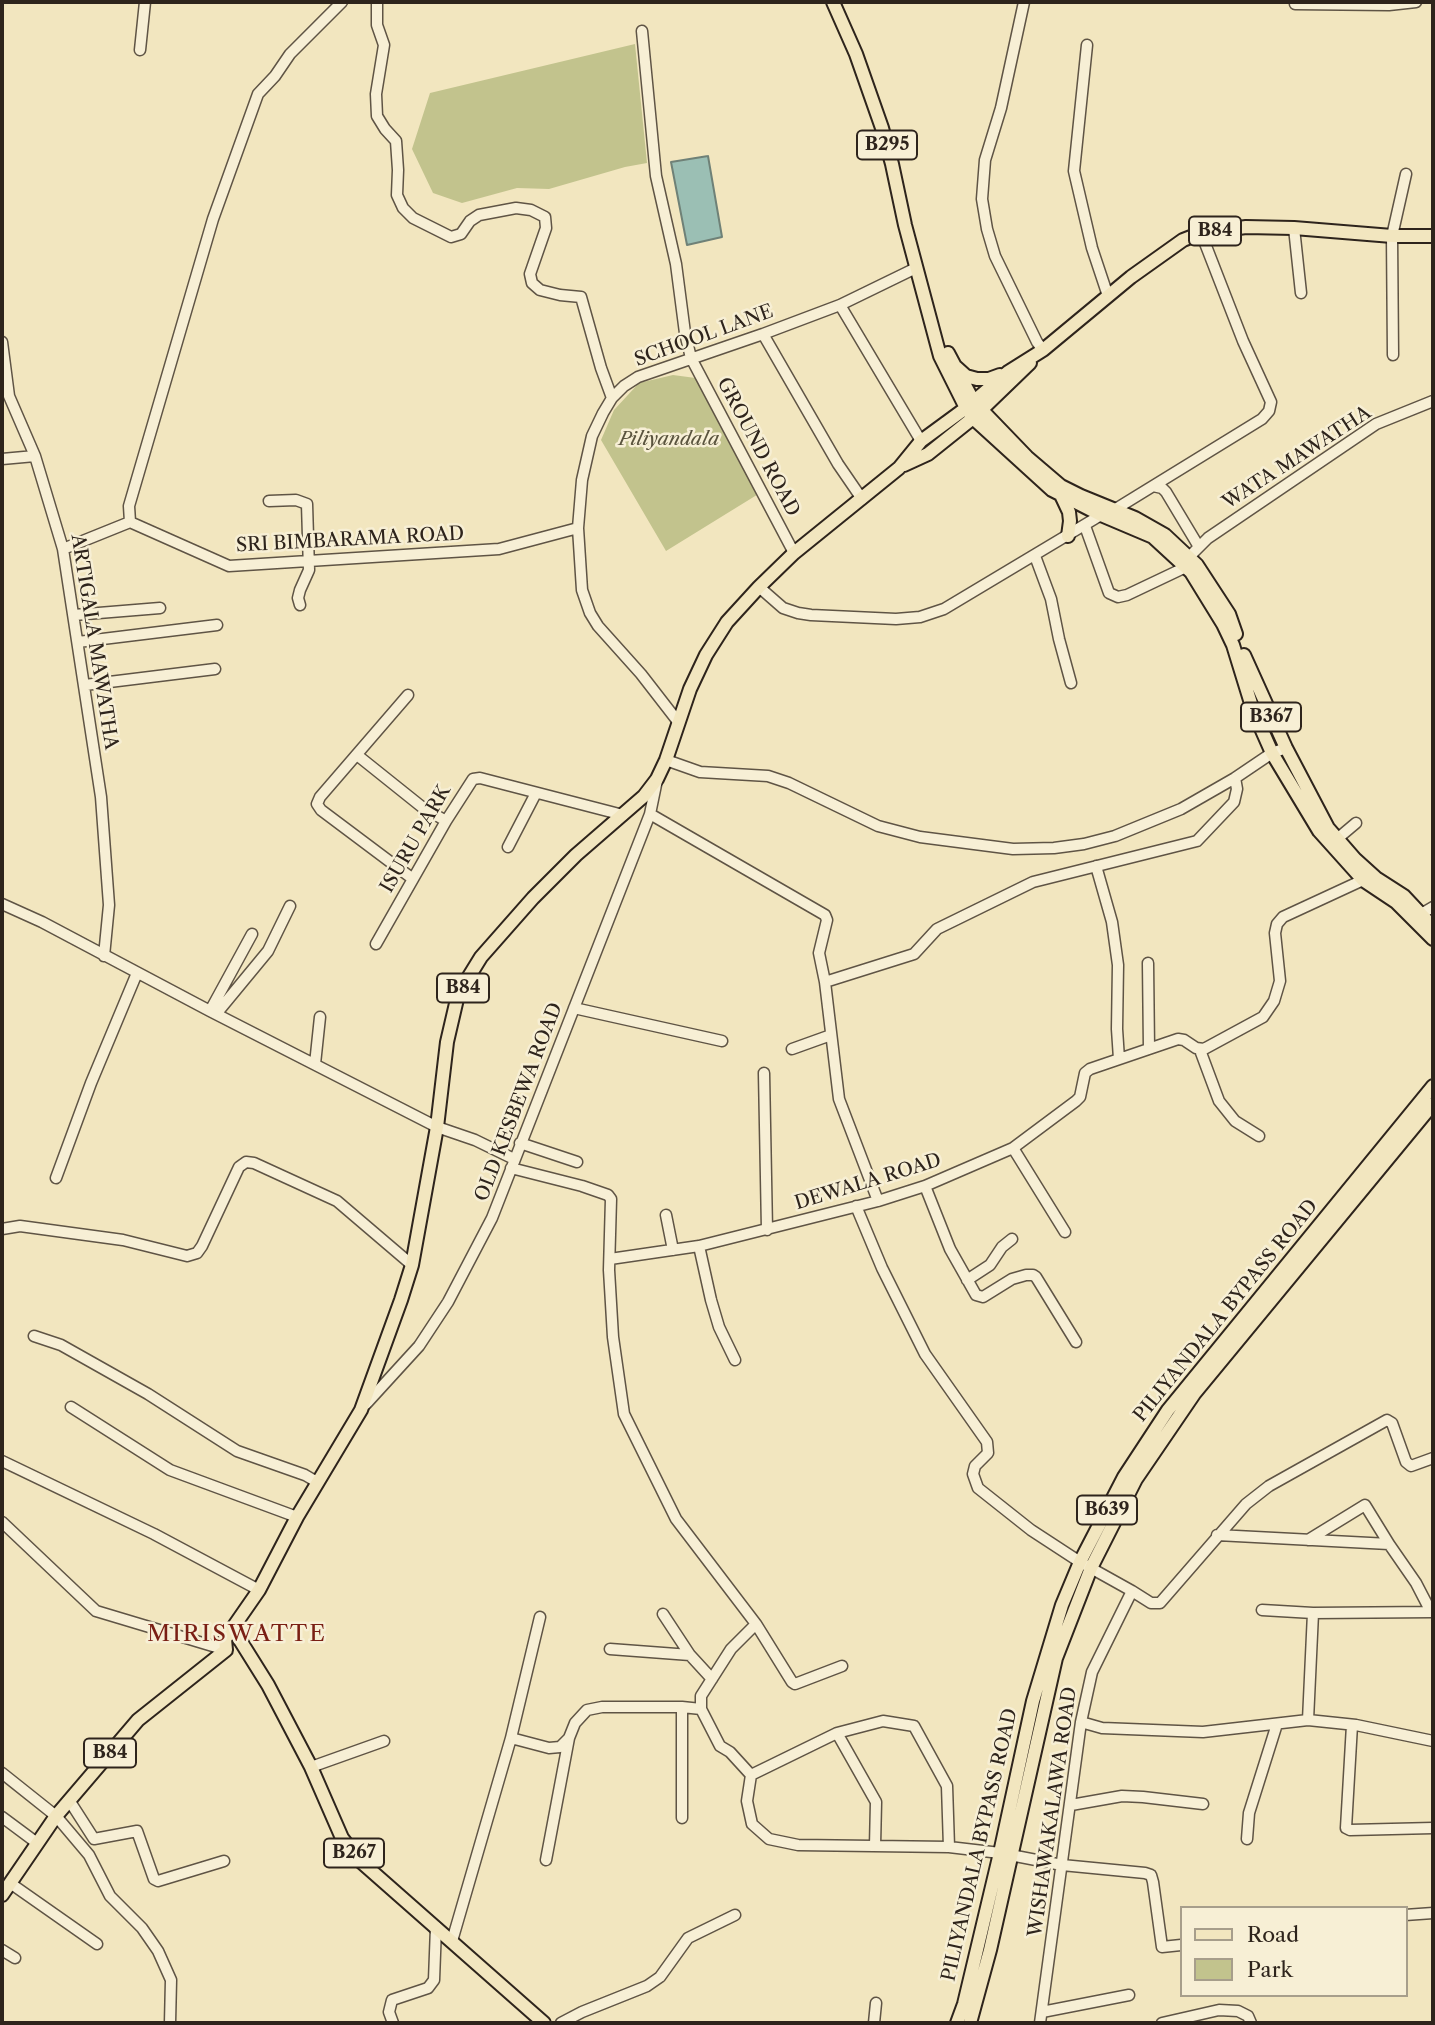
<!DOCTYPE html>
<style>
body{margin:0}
#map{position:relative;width:1435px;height:2025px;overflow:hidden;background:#f2e6bf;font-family:"Libre Caslon Text",serif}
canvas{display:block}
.frame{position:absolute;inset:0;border:4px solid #2e241c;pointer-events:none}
.legend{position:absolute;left:1180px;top:1906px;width:228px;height:91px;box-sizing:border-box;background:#f7efd5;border:2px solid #a79e8b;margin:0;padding:9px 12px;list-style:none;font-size:21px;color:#2e241c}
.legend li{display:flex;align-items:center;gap:14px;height:35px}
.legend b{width:35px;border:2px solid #a79e8b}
</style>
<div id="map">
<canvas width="1435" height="2025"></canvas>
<div class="frame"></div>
<ul class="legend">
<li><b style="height:9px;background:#f2e6bf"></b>Road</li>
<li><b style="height:19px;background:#c2c38d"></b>Park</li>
</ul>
</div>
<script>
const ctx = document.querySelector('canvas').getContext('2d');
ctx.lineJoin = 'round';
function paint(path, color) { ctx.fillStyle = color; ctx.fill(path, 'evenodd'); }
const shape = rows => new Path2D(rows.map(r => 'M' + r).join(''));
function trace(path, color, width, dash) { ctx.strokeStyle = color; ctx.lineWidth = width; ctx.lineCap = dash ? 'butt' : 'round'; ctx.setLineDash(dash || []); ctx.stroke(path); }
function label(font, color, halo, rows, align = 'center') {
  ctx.font = font + ' "Libre Caslon Text",serif'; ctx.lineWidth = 5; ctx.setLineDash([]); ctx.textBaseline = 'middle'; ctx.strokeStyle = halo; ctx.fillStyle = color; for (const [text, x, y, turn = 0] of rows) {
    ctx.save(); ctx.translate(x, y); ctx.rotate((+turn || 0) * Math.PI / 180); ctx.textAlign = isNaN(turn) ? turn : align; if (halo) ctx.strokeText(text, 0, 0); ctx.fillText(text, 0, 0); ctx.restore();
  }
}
paint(shape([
 [635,44,647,163,625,167,549,189,517,188,462,203,433,193,412,149,430,93],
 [673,375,703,379,760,493,666,551,601,440,614,410,639,383]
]), '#c2c38d');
const water = shape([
 [708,156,722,237,687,245,671,162,708,156]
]);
paint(water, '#9bbfb4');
trace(water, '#6f8177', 2);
const minor = shape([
 [377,2,377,25,384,45,376,94,377,116,385,129,396,141,398,170,397,195,403,208,413,218,451,237,461,234,470,221,479,215,516,208,531,210,545,217,546,228,530,274,532,283,540,290,560,295,581,297,601,368,612,398],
 [1024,2,1001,108,985,160,982,199,987,229,995,256,1037,342,1043,350],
 [1295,2,1295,4,1389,5,1416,2],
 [642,31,656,176,676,264,685,333,691,358,794,553],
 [1087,45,1074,171,1092,248,1108,296],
 [140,50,145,2],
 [1294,228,1301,293],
 [840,305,921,441],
 [763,334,838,464,862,499],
 [2,342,9,396,35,456,63,549,101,797,109,905,104,956],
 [1393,355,1392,236,1406,174],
 [2,459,35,456],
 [1153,486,1162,488,1166,492,1199,547],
 [269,501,296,500,307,504,309,570,300,590,298,598,300,605],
 [130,522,129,506,213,219,258,94,275,76,290,54,342,2],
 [130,522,229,566,499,549,578,528],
 [1085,526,1109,593,1118,597,1127,595,1186,567],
 [63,549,130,522],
 [1035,556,1051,599,1059,639,1071,683],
 [1189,557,1208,538,1376,424,1433,401],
 [759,587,783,608,798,613,811,615,896,619,920,617,944,609,1101,515,1114,510,1262,419,1269,411,1271,402,1243,341,1201,233],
 [74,615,160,608],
 [78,642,217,625],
 [85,685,215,669],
 [408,695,320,797,317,804,321,810,413,879],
 [679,723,641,674,598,626,590,613,582,590,578,528,582,480,592,436,603,413,612,398,624,386,638,377,763,334,840,305,916,268],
 [357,755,422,807,446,821],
 [666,760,700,772,768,776,789,783,878,826,920,837,1013,849,1054,848,1084,844,1115,836,1181,809,1235,778],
 [650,814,825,915,827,920,819,953,825,982,839,1099,878,1201],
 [1337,839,1356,823],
 [508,847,536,793],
 [1096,866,1112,922,1118,965,1117,1029,1119,1059],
 [2,904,42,922,210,1011,437,1127,475,1140,514,1159],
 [1421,914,1433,907],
 [376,944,446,821,473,779,480,778,623,815],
 [1148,963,1149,1049],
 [825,982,914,954,937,929,1033,882,1197,841,1234,802,1237,789,1235,778,1272,753,1286,748],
 [574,1008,722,1041],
 [210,1011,252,934],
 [216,1014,268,951,290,906],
 [792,1049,831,1035],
 [1200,1050,1219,1101,1235,1121,1259,1136],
 [315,1064,320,1017],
 [764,1073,767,1230],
 [520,1143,577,1162],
 [1013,1148,1065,1232],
 [511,1168,582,1186,608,1195,611,1199,609,1270,613,1337,624,1414,676,1519,756,1624,792,1682,795,1684,842,1666],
 [56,1178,91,1083,137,973],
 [925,1186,950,1249,976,1295,983,1297,1012,1279,1026,1275,1033,1275,1036,1277,1076,1342],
 [856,1206,882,1268,925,1354,987,1442,988,1453,975,1466,973,1474,978,1488,1031,1530,1080,1562,1132,1591,1092,1672,1081,1722,1040,2023],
 [666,1215,673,1250],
 [2,1229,20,1226,123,1240,187,1256,197,1253,202,1246,239,1167,246,1162,254,1163,337,1201,412,1265],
 [699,1246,711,1300,719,1327,735,1360],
 [610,1259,699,1246,878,1201,925,1186,1013,1148,1076,1101,1080,1097,1085,1073,1090,1069,1178,1039,1184,1040,1196,1048,1204,1049,1263,1017,1274,1001,1280,981,1275,933,1277,924,1283,917,1363,880,1367,876],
 [967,1280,990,1265,1002,1247,1012,1239],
 [34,1336,61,1345,148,1394,237,1451,305,1475,317,1482],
 [366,1404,419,1346,448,1302,492,1218,650,814,657,780],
 [71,1407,170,1470,297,1517],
 [2,1461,154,1534,259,1590],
 [2,1522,96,1611,226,1650],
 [1217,1535,1389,1544,1416,1583,1431,1612],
 [1308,1540,1365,1505,1389,1544],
 [1132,1591,1151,1603,1160,1603,1246,1504,1269,1486,1387,1420,1392,1423,1406,1462,1411,1466,1433,1458],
 [1262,1610,1313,1613,1433,1612],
 [663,1614,690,1655],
 [756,1624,731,1649,701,1696,701,1709,720,1746,730,1752,751,1775,747,1801,752,1824,769,1839,798,1845,949,1847,1000,1853,1062,1865,1145,1873,1151,1875,1153,1882,1162,1947,1181,1945],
 [610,1649,690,1655,712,1679],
 [1308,1720,1313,1613],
 [1081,1722,1102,1728,1203,1732,1308,1720,1356,1725,1433,1741],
 [1352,1725,1346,1828,1350,1830,1433,1828],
 [837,1733,876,1802,875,1846],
 [511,1738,540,1617],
 [311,1767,384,1741],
 [2,1773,56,1816,89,1855,110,1896,142,1928,158,1951,171,1980,170,2023],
 [751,1775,837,1733,883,1721,914,1726,947,1786,949,1847],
 [69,1800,94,1839,137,1831,154,1879,158,1881,224,1861],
 [1071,1805,1122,1796,1143,1797,1203,1804],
 [2,1817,37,1843],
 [682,1818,682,1707,701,1709],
 [1247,1839,1249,1813,1277,1724],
 [546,1860,569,1738],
 [10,1883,97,1944],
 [1405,1915,1433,1913],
 [452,1941,511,1738,549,1748,560,1747,569,1738,575,1723,587,1710,602,1707,682,1707],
 [2,1950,15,1958],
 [1042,2012,1129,1995],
 [393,2023,389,2012,392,2000,428,1988,434,1980,436,1927],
 [561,2023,582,2012,647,1986,660,1977,688,1938,735,1915],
 [874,2023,876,2003],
 [1162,2023,1219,2010,1238,2011,1248,2016,1251,2023]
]);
const major = shape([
 [833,2,856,54,882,128,892,164,905,225,940,356,966,408,973,418,1052,490,1101,515,1153,537,1191,572,1223,624,1233,645,1253,710,1272,753,1319,831,1363,880,1396,902,1433,939],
 [948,353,974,402,1027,457,1061,486,1081,496,1135,518,1165,535,1197,565,1229,614,1236,634],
 [956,367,966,376,977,379,989,379,1000,375],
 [904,465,928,454,973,418,1030,363],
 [1061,495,1069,512,1070,521,1068,536],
 [1244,655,1286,748,1328,828,1355,859,1376,878,1404,896,1433,927],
 [233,1629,268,1685,311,1767,342,1838,359,1860,544,2023],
 [2,1895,56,1816,138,1720,226,1650,225,1639,259,1590,297,1517,361,1410,401,1300,412,1265,437,1127,447,1042,457,999,465,983,481,957,533,898,576,855,644,796,657,779,666,760,690,689,706,655,727,622,759,587,794,553,899,468,921,441,966,408,1008,372,1043,350,1131,277,1183,240,1201,233,1246,227,1294,228,1392,236,1433,236],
 [957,2023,964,2004,1000,1853,1033,1701,1062,1605,1080,1562,1124,1477,1168,1410,1433,1086],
 [970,2023,990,1950,1056,1658,1091,1568,1136,1479,1194,1394,1433,1104]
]);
trace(minor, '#5f5445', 13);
trace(major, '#2e241c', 16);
trace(minor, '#f7efd5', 10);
trace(major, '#f2e6bf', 12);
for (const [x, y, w] of [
 [887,145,60],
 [1215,231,52],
 [1271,717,60],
 [463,988,52],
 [1107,1510,60],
 [110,1753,52],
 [354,1853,60]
]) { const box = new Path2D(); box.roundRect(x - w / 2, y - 14.5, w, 29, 5); ctx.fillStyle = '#f7efd5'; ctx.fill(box); trace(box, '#2e241c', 2); }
label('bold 18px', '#2e241c', null, [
 ["B295",887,145],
 ["B84",1215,231],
 ["B367",1271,717],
 ["B84",463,988],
 ["B639",1107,1510],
 ["B84",110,1753],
 ["B267",354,1853]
]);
label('19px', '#2e241c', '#f7efd5', [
 ["SCHOOL LANE",704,336,-20],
 ["GROUND ROAD",758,447,62],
 ["WATA MAWATHA",1297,458,-33],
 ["SRI BIMBARAMA ROAD",350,540,-3],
 ["ARTIGALA MAWATHA",94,642,81],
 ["ISURU PARK",416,839,-60],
 ["OLD KESBEWA ROAD",519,1102,-69],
 ["DEWALA ROAD",868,1182,-17],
 ["PILIYANDALA BYPASS ROAD",1226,1311,-51],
 ["WISHAWAKALAWA ROAD",1053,1812,-82],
 ["PILIYANDALA BYPASS ROAD",980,1845,-77]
]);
label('italic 19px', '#5a543e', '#f7efd5', [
 ["Piliyandala",669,440]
]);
ctx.letterSpacing = '2px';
label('23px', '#7a1f14', '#f7efd5', [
 ["MIRISWATTE",237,1634]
]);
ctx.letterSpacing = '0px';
</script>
